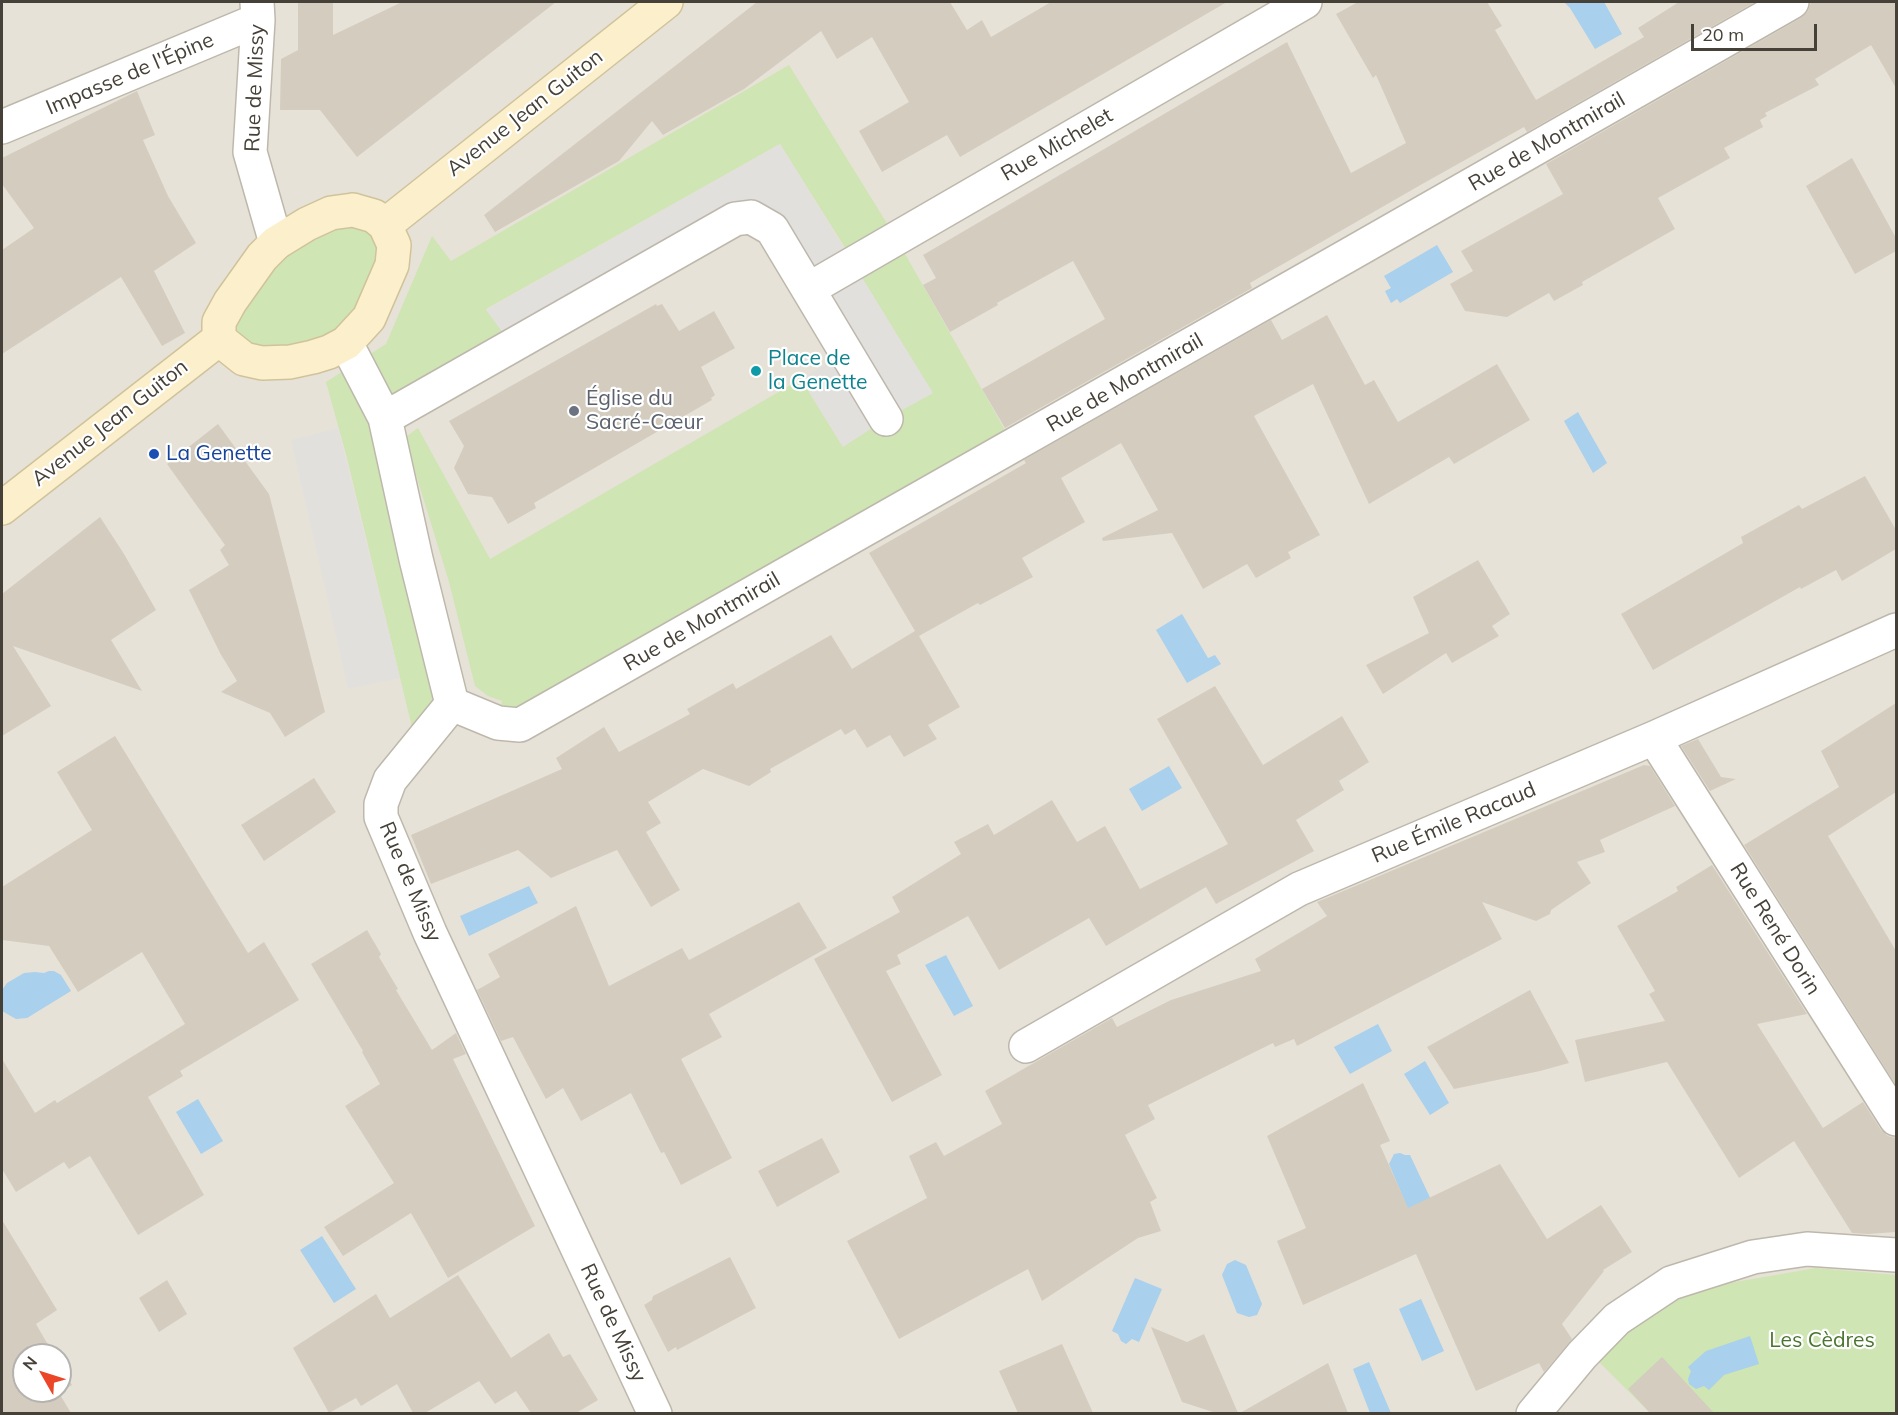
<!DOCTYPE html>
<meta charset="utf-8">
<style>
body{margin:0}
#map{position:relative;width:1898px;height:1415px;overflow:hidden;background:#f3f0e9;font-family:Mulish,sans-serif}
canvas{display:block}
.frame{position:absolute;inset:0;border:3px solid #464138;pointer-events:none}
.north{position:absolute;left:12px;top:1343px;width:60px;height:60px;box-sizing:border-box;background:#fff;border:2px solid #b5b3af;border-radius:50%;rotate:309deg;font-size:16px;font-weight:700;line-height:24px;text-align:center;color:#464138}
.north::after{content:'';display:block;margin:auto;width:21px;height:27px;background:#eb4628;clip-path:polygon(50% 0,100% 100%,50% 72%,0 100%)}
.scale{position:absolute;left:1691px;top:24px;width:126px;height:27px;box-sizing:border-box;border:3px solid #464138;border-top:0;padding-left:8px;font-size:18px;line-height:21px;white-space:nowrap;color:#464138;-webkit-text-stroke:4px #fff;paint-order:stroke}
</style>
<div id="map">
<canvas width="1898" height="1415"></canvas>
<div class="frame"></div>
<div class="north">N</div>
<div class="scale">20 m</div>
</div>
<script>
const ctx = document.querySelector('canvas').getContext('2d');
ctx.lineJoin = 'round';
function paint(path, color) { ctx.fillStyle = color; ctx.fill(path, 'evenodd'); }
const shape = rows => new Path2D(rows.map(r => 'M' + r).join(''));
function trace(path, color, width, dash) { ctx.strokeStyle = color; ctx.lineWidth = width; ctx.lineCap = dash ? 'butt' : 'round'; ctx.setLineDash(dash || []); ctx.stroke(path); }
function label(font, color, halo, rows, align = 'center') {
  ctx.font = font + ' Mulish,sans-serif'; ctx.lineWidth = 4.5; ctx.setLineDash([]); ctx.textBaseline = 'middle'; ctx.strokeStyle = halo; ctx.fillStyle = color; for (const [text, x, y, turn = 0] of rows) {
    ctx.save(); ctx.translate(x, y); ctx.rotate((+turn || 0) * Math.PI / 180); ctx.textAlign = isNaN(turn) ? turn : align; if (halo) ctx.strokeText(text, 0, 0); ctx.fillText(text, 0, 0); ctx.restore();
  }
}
paint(shape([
 [2,2,1896,2,1896,1413,2,1414],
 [24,1355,60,1355,60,1391,24,1391]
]), '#e7e2d7');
paint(shape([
 [789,65,896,238,1014,446,498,723,502,701,488,696,475,686,449,582,406,442,407,436,418,428,490,559,801,379,843,447,854,262,780,144,486,309,512,345,385,418,452,704,417,748,347,458,326,382,386,344,432,236,451,261],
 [374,216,383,288,313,357,219,339,276,243],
 [1816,1268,1896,1275,1896,1413,1650,1413,1595,1358,1632,1319,1685,1293,1735,1282]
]), '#cfe5b4');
paint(shape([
 [780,144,933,393,886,419,843,447,801,379,845,353,751,217,512,345,486,310],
 [338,428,400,678,348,689,291,440]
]), '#e2e0dd');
paint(shape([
 [1564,2,1604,2,1622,34,1595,49,1570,8],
 [1437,245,1453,272,1400,303,1397,299,1391,303,1385,291,1391,288,1384,276],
 [1578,412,1607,463,1593,473,1564,421],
 [1182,614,1208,658,1215,655,1221,664,1187,683,1156,630],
 [1169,766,1182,788,1142,811,1129,789],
 [529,886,538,903,469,936,460,916],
 [946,955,973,1006,954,1016,925,965],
 [49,971,54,971,61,975,71,991,27,1018,16,1019,2,1011,2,990,7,983,24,973,35,972,44,973],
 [1378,1024,1392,1051,1350,1074,1334,1047],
 [1425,1061,1449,1103,1430,1115,1404,1074],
 [198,1099,223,1141,201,1154,176,1112],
 [1400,1153,1405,1155,1410,1155,1434,1206,1411,1216,1389,1164,1394,1154],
 [322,1236,356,1289,334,1303,300,1250],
 [1235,1260,1246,1265,1262,1304,1257,1315,1249,1317,1237,1313,1222,1275,1227,1264],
 [1135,1278,1162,1289,1139,1342,1132,1339,1126,1344,1121,1341,1118,1334,1112,1331],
 [1421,1299,1444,1351,1422,1361,1399,1309],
 [1750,1336,1759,1364,1724,1375,1709,1390,1704,1386,1696,1389,1689,1384,1688,1379,1691,1371,1688,1367,1706,1351],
 [1369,1362,1391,1413,1370,1413,1353,1369]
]), '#a9d0ec');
paint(shape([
 [298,2,333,2,333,35,402,2,556,2,357,157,320,110,280,110,281,59,298,50],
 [757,2,950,2,967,30,982,20,991,37,1051,2,1227,2,960,157,947,135,882,172,859,131,909,102,872,37,837,59,821,31,744,89,663,135,652,121,619,161,495,232,484,215],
 [1358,2,1487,2,1502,26,1495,30,1536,100,1644,37,1638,28,1679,2,1755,2,1527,132,1524,127,1424,183,1250,283,1252,288,1005,428,982,389,1105,319,1073,261,997,303,998,305,950,332,923,285,936,278,923,255,1287,42,1351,173,1406,143,1376,75,1373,78,1336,14],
 [1811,2,1896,2,1896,88,1871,45,1815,79,1819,85,1765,113,1767,116,1760,120,1763,127,1724,148,1730,158,1658,198,1675,229,1582,282,1583,285,1554,301,1549,293,1507,317,1465,311,1450,284,1473,271,1461,251,1563,194,1546,164,1801,18,1808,11],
 [137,91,155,135,143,140,168,196,196,243,154,271,185,333,162,346,121,277,2,354,2,250,34,228,2,184,2,158],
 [1852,158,1896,238,1896,251,1855,274,1806,186],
 [656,304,657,306,662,304,679,331,714,311,735,348,701,367,715,395,711,398,712,400,534,503,536,508,508,524,492,497,468,494,454,468,464,446,449,421],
 [1327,315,1365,385,1374,380,1398,422,1497,364,1530,420,1454,464,1449,457,1369,504,1313,384,1254,416,1320,535,1288,552,1291,558,1256,578,1247,564,1203,589,1172,533,1103,541,1102,538,1158,510,1121,443,1061,478,1085,522,1022,558,1033,577,980,605,978,603,919,636,960,707,928,725,937,739,904,757,890,735,867,748,855,729,845,735,841,729,770,769,771,772,749,786,703,769,648,802,661,823,646,832,680,890,651,907,617,850,551,878,518,850,431,884,411,835,562,769,556,758,604,727,619,752,690,714,687,709,733,683,736,689,831,635,852,669,915,631,869,553,1026,463,1024,460,1271,320,1282,340],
 [218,424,269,494,325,712,285,737,270,713,221,692,237,681,220,653,189,590,229,565,220,550,225,545,167,464],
 [1865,476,1896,530,1896,549,1842,581,1836,570,1801,589,1800,587,1653,670,1621,614,1743,543,1741,537,1799,505,1802,509],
 [100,517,124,554,156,610,111,640,142,691,13,646,51,706,2,736,2,594],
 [1478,560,1510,614,1492,626,1499,636,1452,663,1446,653,1383,694,1366,665,1429,633,1413,597],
 [1215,686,1263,765,1342,716,1369,762,1339,781,1344,790,1296,820,1314,851,1216,904,1206,887,1106,946,1089,918,999,970,968,916,897,955,901,964,886,971,942,1075,892,1102,814,959,900,912,892,897,961,854,954,842,988,824,994,835,1052,800,1077,842,1105,826,1140,889,1228,844,1157,719],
 [1896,703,1896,792,1828,836,1896,951,1896,1085,1744,845,1839,787,1821,751],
 [115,736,248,953,264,942,299,1000,180,1071,183,1076,148,1097,204,1195,138,1235,90,1156,69,1169,64,1162,16,1192,2,1169,2,1059,35,1113,55,1100,57,1103,185,1024,142,952,78,992,49,946,2,940,2,887,92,830,57,772],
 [1698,739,1721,777,1736,779,1710,791,1681,746],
 [1644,765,1650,766,1675,806,1600,840,1605,852,1577,862,1591,883,1551,910,1550,914,1536,921,1482,902,1502,939,1297,1046,1294,1039,1275,1047,1273,1043,1148,1105,1155,1119,1125,1135,1157,1198,1150,1202,1161,1231,1138,1238,1042,1301,1028,1269,899,1339,847,1241,927,1198,909,1156,936,1142,944,1156,1002,1124,985,1091,1112,1018,1117,1027,1171,1000,1261,971,1255,959,1327,916,1317,902],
 [314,778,336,812,264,861,241,825],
 [1712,865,1807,1014,1757,1024,1823,1128,1863,1102,1881,1130,1888,1136,1896,1138,1896,1232,1868,1234,1852,1233,1794,1141,1739,1178,1667,1062,1585,1082,1575,1040,1665,1021,1649,994,1655,991,1617,926,1678,891,1676,887],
 [799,902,827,948,709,1014,722,1037,681,1059,732,1158,681,1185,664,1152,661,1153,631,1093,581,1121,563,1088,546,1099,513,1037,501,1041,477,990,500,977,488,954,576,906,609,986,682,948,689,960],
 [367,930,381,954,379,957,398,989,396,990,432,1050,456,1033,466,1054,453,1059,535,1226,448,1278,411,1213,343,1256,324,1227,394,1183,345,1106,380,1084,362,1052,363,1051,311,964],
 [1530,990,1569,1063,1540,1071,1454,1089,1427,1047],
 [1363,1083,1390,1141,1380,1145,1408,1208,1500,1164,1547,1239,1601,1205,1632,1252,1603,1270,1604,1271,1562,1324,1572,1339,1544,1372,1539,1363,1476,1391,1416,1254,1303,1305,1277,1241,1306,1228,1267,1136],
 [822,1138,840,1172,777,1207,758,1171],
 [2,1220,57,1310,36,1324,54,1355,24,1355,24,1391,60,1391,60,1365,72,1385,59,1393,71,1413,2,1413],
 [730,1257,756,1308,677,1350,676,1347,668,1352,644,1305,652,1300,653,1296],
 [458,1275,511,1358,549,1333,563,1357,570,1354,598,1400,576,1413,531,1413,516,1391,495,1404,479,1381,425,1413,413,1413,397,1384,361,1406,356,1398,329,1413,293,1348,376,1294,390,1318],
 [167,1280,187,1314,159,1332,139,1298],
 [1151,1327,1187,1342,1204,1334,1238,1413,1216,1413,1182,1402],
 [1062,1344,1093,1413,1018,1413,999,1371],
 [1662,1357,1714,1413,1650,1413,1628,1389],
 [1328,1363,1348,1413,1240,1413]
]), '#d4ccbf');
const street = shape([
 [257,2,258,20,250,152,276,243],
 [2,127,258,20],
 [809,289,1305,2],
 [346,343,385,418,416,559,452,704],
 [385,418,735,219,751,217,772,229,886,419],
 [452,704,498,723,520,725,1345,257,1792,2],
 [452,704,390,780,381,804,381,817,430,933,655,1414],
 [1654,738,1896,1119],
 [1026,1046,1299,889,1654,738,1896,630],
 [1533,1414,1582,1355,1617,1319,1671,1283,1753,1257,1807,1249,1896,1255]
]);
const secondary = shape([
 [353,210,374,216,385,225,394,245,392,265,369,318,346,343,329,352,313,357,290,362,262,363,244,359,219,339,219,322,230,302,262,257,276,243,307,224,331,213,353,210],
 [385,225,666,2],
 [2,508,219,339]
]);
trace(street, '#beb8ac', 36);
trace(secondary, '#d0c39b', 36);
trace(street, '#fff', 33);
trace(secondary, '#fbf0cb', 33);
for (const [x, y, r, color] of [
 [756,371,6,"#0f9aa8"],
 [574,411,6,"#6b7280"],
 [154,454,6,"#1a4fb4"]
]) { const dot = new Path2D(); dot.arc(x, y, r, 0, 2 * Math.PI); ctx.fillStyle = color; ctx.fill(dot); trace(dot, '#fff', 2); }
label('21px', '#464138', '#fff', [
 ["Impasse de l'Épine",130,74,-23],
 ["Rue de Missy",255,88,-88],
 ["Avenue Jean Guiton",525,113,-38],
 ["Rue de Montmirail",1547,142,-30],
 ["Rue Michelet",1057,145,-30],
 ["Rue de Montmirail",1125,383,-30],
 ["Avenue Jean Guiton",110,423,-38],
 ["Rue de Montmirail",702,622,-30],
 ["Rue Émile Racaud",1454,823,-23],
 ["Rue de Missy",410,882,67],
 ["Rue René Dorin",1775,929,58],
 ["Rue de Missy",613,1323,65]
]);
label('21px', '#0d838f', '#fff', [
 ["Place de",768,359],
 ["la Genette",768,383]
], 'left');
label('21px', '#5b616d', '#fff', [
 ["Église du",586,399],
 ["Sacré-Cœur",586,423]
], 'left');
label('21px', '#164399', '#fff', [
 ["La Genette",166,454]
], 'left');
label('21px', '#49752e', '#fff', [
 ["Les Cèdres",1822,1341]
]);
</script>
